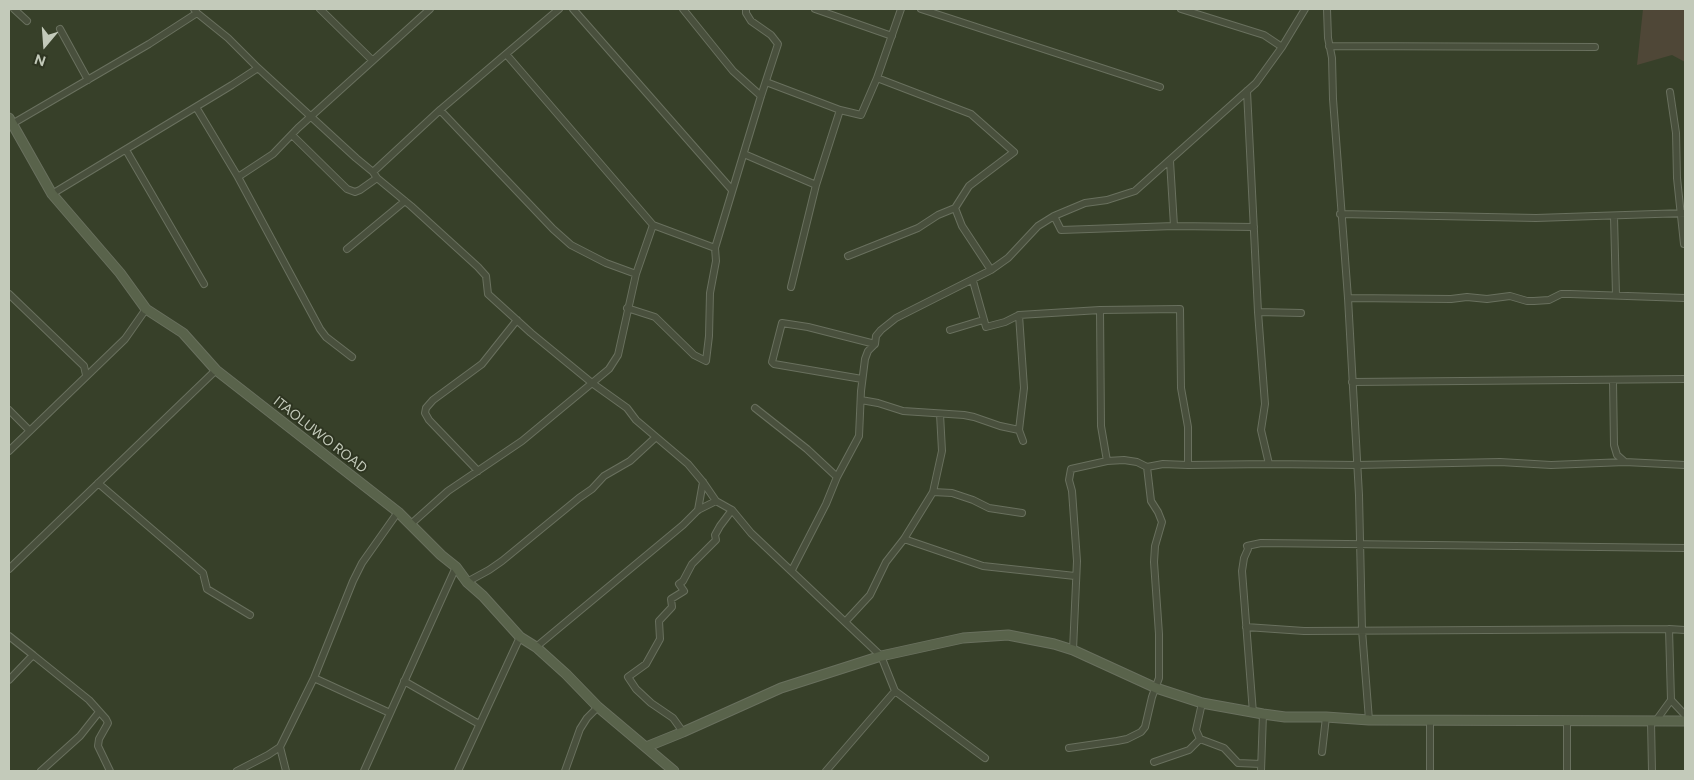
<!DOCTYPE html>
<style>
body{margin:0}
#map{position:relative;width:1694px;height:780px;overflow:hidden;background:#374029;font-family:Figtree,sans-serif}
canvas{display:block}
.frame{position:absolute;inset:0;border:10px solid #c3caba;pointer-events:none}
.north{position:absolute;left:20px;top:20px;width:50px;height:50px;-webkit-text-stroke:4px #2e3521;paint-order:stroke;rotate:198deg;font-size:14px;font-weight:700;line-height:20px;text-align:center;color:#c3caba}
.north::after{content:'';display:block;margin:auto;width:18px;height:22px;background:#c3caba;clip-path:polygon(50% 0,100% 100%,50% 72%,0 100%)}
</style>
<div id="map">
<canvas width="1694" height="780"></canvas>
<div class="frame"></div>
<div class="north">N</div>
</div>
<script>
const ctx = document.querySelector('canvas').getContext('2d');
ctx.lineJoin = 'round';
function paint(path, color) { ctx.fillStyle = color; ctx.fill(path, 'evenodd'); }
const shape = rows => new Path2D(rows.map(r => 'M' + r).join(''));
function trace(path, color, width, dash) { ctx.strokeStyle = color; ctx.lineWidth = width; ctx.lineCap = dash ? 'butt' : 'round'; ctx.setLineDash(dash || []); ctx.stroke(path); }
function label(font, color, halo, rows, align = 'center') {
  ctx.font = font + ' Figtree,sans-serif'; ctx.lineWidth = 4; ctx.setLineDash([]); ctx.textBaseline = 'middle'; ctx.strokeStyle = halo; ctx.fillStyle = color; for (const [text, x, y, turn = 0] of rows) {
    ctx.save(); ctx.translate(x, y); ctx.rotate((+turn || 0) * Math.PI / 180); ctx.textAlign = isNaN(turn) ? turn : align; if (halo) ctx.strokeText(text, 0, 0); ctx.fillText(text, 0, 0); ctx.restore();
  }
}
paint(shape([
 [1643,9,1685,9,1685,62,1672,55,1637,65]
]), '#4f4737');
const street = shape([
 [14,9,27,21],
 [194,9,197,13,228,38,258,68,356,158,373,172,377,178,411,206,478,267,486,276,488,294,531,333,592,383,627,408,636,420,688,464,703,482,716,501,732,510,751,533,881,656,895,691,985,758],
 [320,9,372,60],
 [573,9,732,190],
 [683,9,733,71,761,96],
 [815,9,892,36],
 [921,9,1160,87],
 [1181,9,1264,35,1282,47],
 [1327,9,1328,38,1332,58,1333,99,1348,298,1359,495,1362,630,1369,720],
 [60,29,88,80],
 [1329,46,1595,47],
 [506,54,653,225,715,248],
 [877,78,971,114,1014,152,969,186,955,208,962,226,991,270],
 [766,82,840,110,861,115,877,78,901,9],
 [1247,91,1258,312],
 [1670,92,1676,133,1677,178,1684,244],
 [196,107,238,177,320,329,326,337,352,357],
 [440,110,553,229,571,245,606,263,636,274],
 [12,124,149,44,197,13],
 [292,135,347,189,355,192,360,190,377,178],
 [126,150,204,284],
 [744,154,816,185],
 [1170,161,1174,226],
 [373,172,440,110,559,9],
 [238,177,273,154,298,128,430,9],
 [52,194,232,85,258,68],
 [1340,214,1536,218,1685,213],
 [1054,216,1061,230,1174,226,1254,227],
 [1614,216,1616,295],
 [347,249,405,201],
 [848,256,918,228,938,215,955,208],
 [973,281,986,327,1005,322,1019,315,1100,310,1180,309,1181,388,1188,427,1188,465],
 [791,287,816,185,840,110],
 [9,294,84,366,86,375],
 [1348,298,1451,299,1467,297,1487,299,1510,296,1527,301,1534,301,1549,300,1561,294,1570,294,1685,298],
 [627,308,655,317,694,355,706,361,709,336,710,293,716,261,715,248,761,96,778,44,771,35,751,21,746,13,746,9],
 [1100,310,1101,426,1107,461],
 [950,330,983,320],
 [862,379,774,364,772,362,782,323,808,327,875,344],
 [1613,381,1614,445,1617,455,1625,462],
 [1352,382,1685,379],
 [861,400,878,403,903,411,964,415,974,417,1000,426,1019,430,1023,441],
 [755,408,807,449,837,477],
 [9,410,30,431],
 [1019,430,1024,388,1019,315],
 [9,451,125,339,146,309],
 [1269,464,1261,430,1265,404,1258,312,1301,313],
 [478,471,429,420,425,413,426,408,433,400,482,364,517,320],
 [98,483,203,573,207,589,250,615],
 [933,492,952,493,973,500,989,508,1022,513],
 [698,510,703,482],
 [411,524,448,491,522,441,609,369,618,355,636,274,653,225],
 [904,539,983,566,1075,576],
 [9,569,216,370],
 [792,570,826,504,837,477,859,436,861,391,865,359,868,351,875,344,876,336,881,330,896,318,991,270,1008,258,1038,226,1054,216,1085,203,1107,200,1135,191,1256,83,1282,47,1305,9],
 [467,582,489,570,502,561,579,498,592,489,604,476,630,461,656,437],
 [845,622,870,595,886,562,904,539,933,492,942,451,940,414],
 [1246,627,1304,631,1669,629,1685,630],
 [1669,629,1671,700,1685,715],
 [9,636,33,655,9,680],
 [536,647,683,525,698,510,716,501],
 [1073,650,1077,561,1072,491,1069,480,1071,469,1107,461,1124,460,1137,462,1147,467,1163,464,1188,465,1269,464,1357,465,1500,462,1551,465,1625,462,1685,465],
 [33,655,89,700,106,719,108,723,99,739,98,746,110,771],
 [314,678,390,713],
 [404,681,479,724],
 [1202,703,1196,730,1200,739,1224,748,1238,763,1261,764],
 [1253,713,1242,571,1244,558,1248,549,1247,546,1261,543,1685,548],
 [1651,722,1652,771],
 [1655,722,1671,700],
 [683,732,673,718,651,703,636,689,628,677,646,664,660,639,659,621,672,607,671,599,684,591,679,584,683,581,692,564,716,540,715,535,720,526,732,510],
 [1069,748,1117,741,1127,739,1141,732,1145,727,1152,697,1159,678,1159,634,1154,562,1155,546,1162,522,1158,512,1151,501,1147,467],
 [1322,752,1326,717],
 [1154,762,1189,750,1200,739],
 [41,771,80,736,99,712],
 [237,771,268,755,280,747],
 [286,771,280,747,314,678,353,581,362,563,398,512],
 [364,771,456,567],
 [458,771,520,637],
 [565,771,580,729,587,718,598,707],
 [826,771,895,691],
 [1261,771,1263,714],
 [1430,771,1430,721],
 [1567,771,1567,721]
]);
const secondary = shape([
 [9,118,52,194,120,273,146,309,183,333,216,370,398,512,441,555,456,567,467,582,483,596,520,637,536,647,566,674,598,707,674,771],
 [646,747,683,732,781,688,881,656,963,638,1008,635,1054,644,1073,650,1156,688,1202,703,1263,714,1285,717,1326,717,1369,720,1685,721]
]);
trace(street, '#69705e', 8);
trace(secondary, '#69705e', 11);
trace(street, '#49503d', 6);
trace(secondary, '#59634b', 9);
label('14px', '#c3caba', '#2e3521', [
 ["ITAOLUWO ROAD",320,435,38]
]);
</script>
